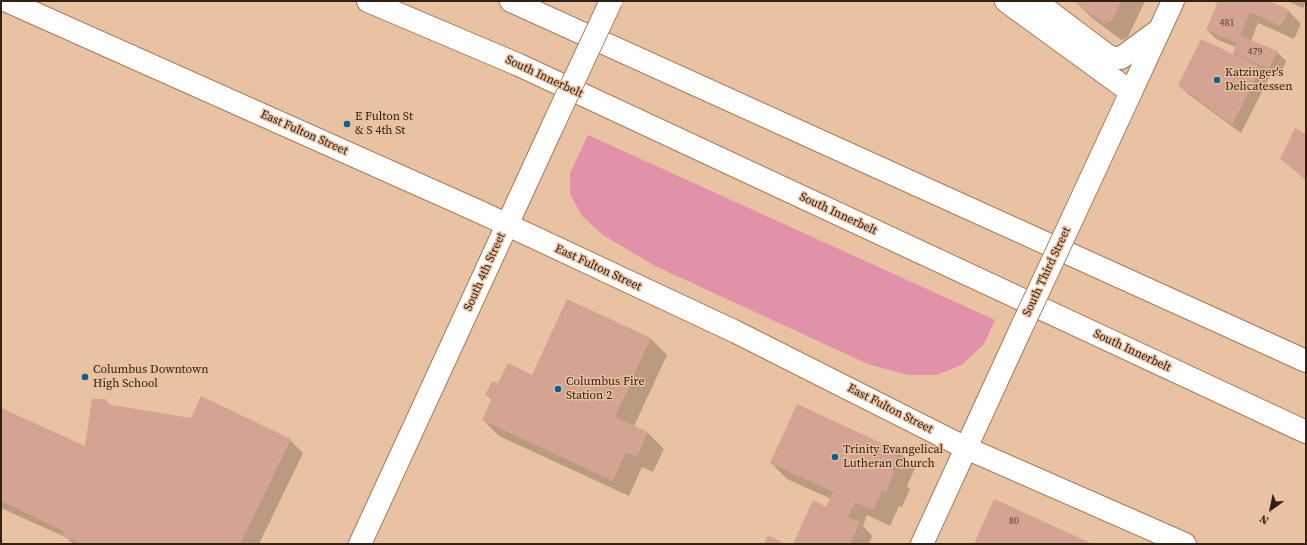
<!DOCTYPE html>
<style>
body{margin:0}
#map{position:relative;width:1307px;height:545px;overflow:hidden;background:#e9c2a1;font-family:"Source Serif 4",serif}
canvas{display:block}
.frame{position:absolute;inset:0;border:2px solid #302114;pointer-events:none}
.north{position:absolute;left:1251px;top:489px;width:40px;height:40px;-webkit-text-stroke:3px #e9c2a1;paint-order:stroke;rotate:213deg;font-size:11px;font-weight:700;line-height:16px;text-align:center;color:#302114}
.north::after{content:'';display:block;margin:auto;width:14px;height:18px;background:#302114;clip-path:polygon(50% 0,100% 100%,50% 72%,0 100%)}
</style>
<div id="map">
<canvas width="1307" height="545"></canvas>
<div class="frame"></div>
<div class="north">N</div>
</div>
<script>
const ctx = document.querySelector('canvas').getContext('2d');
ctx.lineJoin = 'round';
function paint(path, color) { ctx.fillStyle = color; ctx.fill(path, 'evenodd'); }
const shape = rows => new Path2D(rows.map(r => 'M' + r).join(''));
function trace(path, color, width, dash) { ctx.strokeStyle = color; ctx.lineWidth = width; ctx.lineCap = dash ? 'butt' : 'round'; ctx.setLineDash(dash || []); ctx.stroke(path); }
function label(font, color, halo, rows, align = 'center') {
  ctx.font = font + ' "Source Serif 4",serif'; ctx.lineWidth = 3; ctx.setLineDash([]); ctx.textBaseline = 'middle'; ctx.strokeStyle = halo; ctx.fillStyle = color; for (const [text, x, y, turn = 0] of rows) {
    ctx.save(); ctx.translate(x, y); ctx.rotate((+turn || 0) * Math.PI / 180); ctx.textAlign = isNaN(turn) ? turn : align; if (halo) ctx.strokeText(text, 0, 0); ctx.fillText(text, 0, 0); ctx.restore();
  }
}
paint(shape([
 [588,135,995,320,984,344,962,365,936,375,908,375,868,364,655,266,603,235,582,216,570,194,570,173]
]), '#e192a8');
paint(shape([
 [1075,1,1145,1,1128,37,1121,40,1091,17],
 [1219,1,1266,1,1288,10,1301,24,1294,39,1258,23,1251,41,1277,52,1286,61,1279,77,1265,71,1270,76,1241,133,1188,94,1179,85,1233,55,1236,47,1216,39,1207,30],
 [1287,1,1306,1,1306,2,1303,8],
 [1306,135,1306,180,1282,159],
 [567,301,651,339,667,355,634,426,648,433,664,449,653,472,642,467,629,496,499,436,483,420,492,400,486,395,499,385,533,376],
 [105,400,111,406,290,440,303,453,259,544,73,544,67,538,1,508,1,409,86,447],
 [899,452,915,468,907,486,910,489,902,507,899,506,890,526,867,515,863,526,872,536,869,544,794,544,827,508,831,499,787,479,771,463]
]), '#0003');
paint(shape([
 [1074,1,1121,1,1112,21,1104,24],
 [1218,1,1269,1,1289,10,1281,26,1250,12,1240,35,1277,51,1269,69,1233,53,1237,43,1206,30],
 [1201,39,1261,67,1232,125,1178,85],
 [1295,128,1306,134,1306,179,1280,159],
 [567,299,651,338,615,417,648,432,637,457,626,452,613,481,482,420,492,398,485,395,492,381,498,383,508,363,532,375],
 [201,396,291,439,240,544,82,544,62,535,64,531,1,501,1,408,85,446,92,399,106,399,105,404,191,418],
 [797,404,899,451,891,470,894,472,886,492,882,490,873,510,855,502,848,517,860,522,850,544,793,544,813,500,826,507,833,492,770,463],
 [994,499,1093,544,974,544],
 [768,535,786,544,764,544]
]), '#d4a392');
const secondary = shape([
 [1131,92,1173,1]
]);
const primary = shape([
 [7,1,480,212,736,332,966,448,1185,544],
 [1006,1,1131,92,1073,217],
 [1035,1,1107,55,1114,58,1121,58,1159,30],
 [360,544,554,123],
 [922,544,1018,335]
]);
const highway = shape([
 [368,1,519,65,1306,432],
 [511,1,1306,361]
]);
trace(secondary, '#a07c5d', 24);
trace(primary, '#a07c5d', 24);
trace(highway, '#a07c5d', 24);
trace(secondary, '#fff', 22);
trace(primary, '#fff', 22);
trace(highway, '#fff', 22);
const primaryBridge = shape([
 [554,123,611,1],
 [1018,335,1073,217]
]);
trace(primaryBridge, '#a07c5d', 24, []);
trace(primaryBridge, '#fff', 22);
for (const [x, y, r, color] of [
 [1217,80,4,"#046091"],
 [347,124,4,"#046091"],
 [85,377,4,"#046091"],
 [558,389,4,"#046091"],
 [835,457,4,"#046091"]
]) { const dot = new Path2D(); dot.arc(x, y, r, 0, 2 * Math.PI); ctx.fillStyle = color; ctx.fill(dot); trace(dot, '#e9c2a1', 1.5); }
label('10px', '#594234', null, [
 ["481",1227,23],
 ["479",1255,52],
 ["80",1014,521]
]);
label('12px', '#302114', '#e9c2a1', [
 ["Katzinger's",1225,73],
 ["Delicatessen",1225,87],
 ["E Fulton St",355,117],
 ["& S 4th St",355,131],
 ["Columbus Downtown",93,370],
 ["High School",93,384],
 ["Columbus Fire",566,382],
 ["Station 2",566,396],
 ["Trinity Evangelical",843,450],
 ["Lutheran Church",843,464]
], 'left');
label('12px', '#302114', '#e9c2a1', [
 ["South Innerbelt",544,77,25],
 ["East Fulton Street",304,133,24],
 ["South Innerbelt",838,214,25],
 ["East Fulton Street",598,268,25],
 ["South 4th Street",485,272,-66],
 ["South Third Street",1047,272,-65],
 ["South Innerbelt",1132,351,25],
 ["East Fulton Street",890,409,27]
]);
</script>
